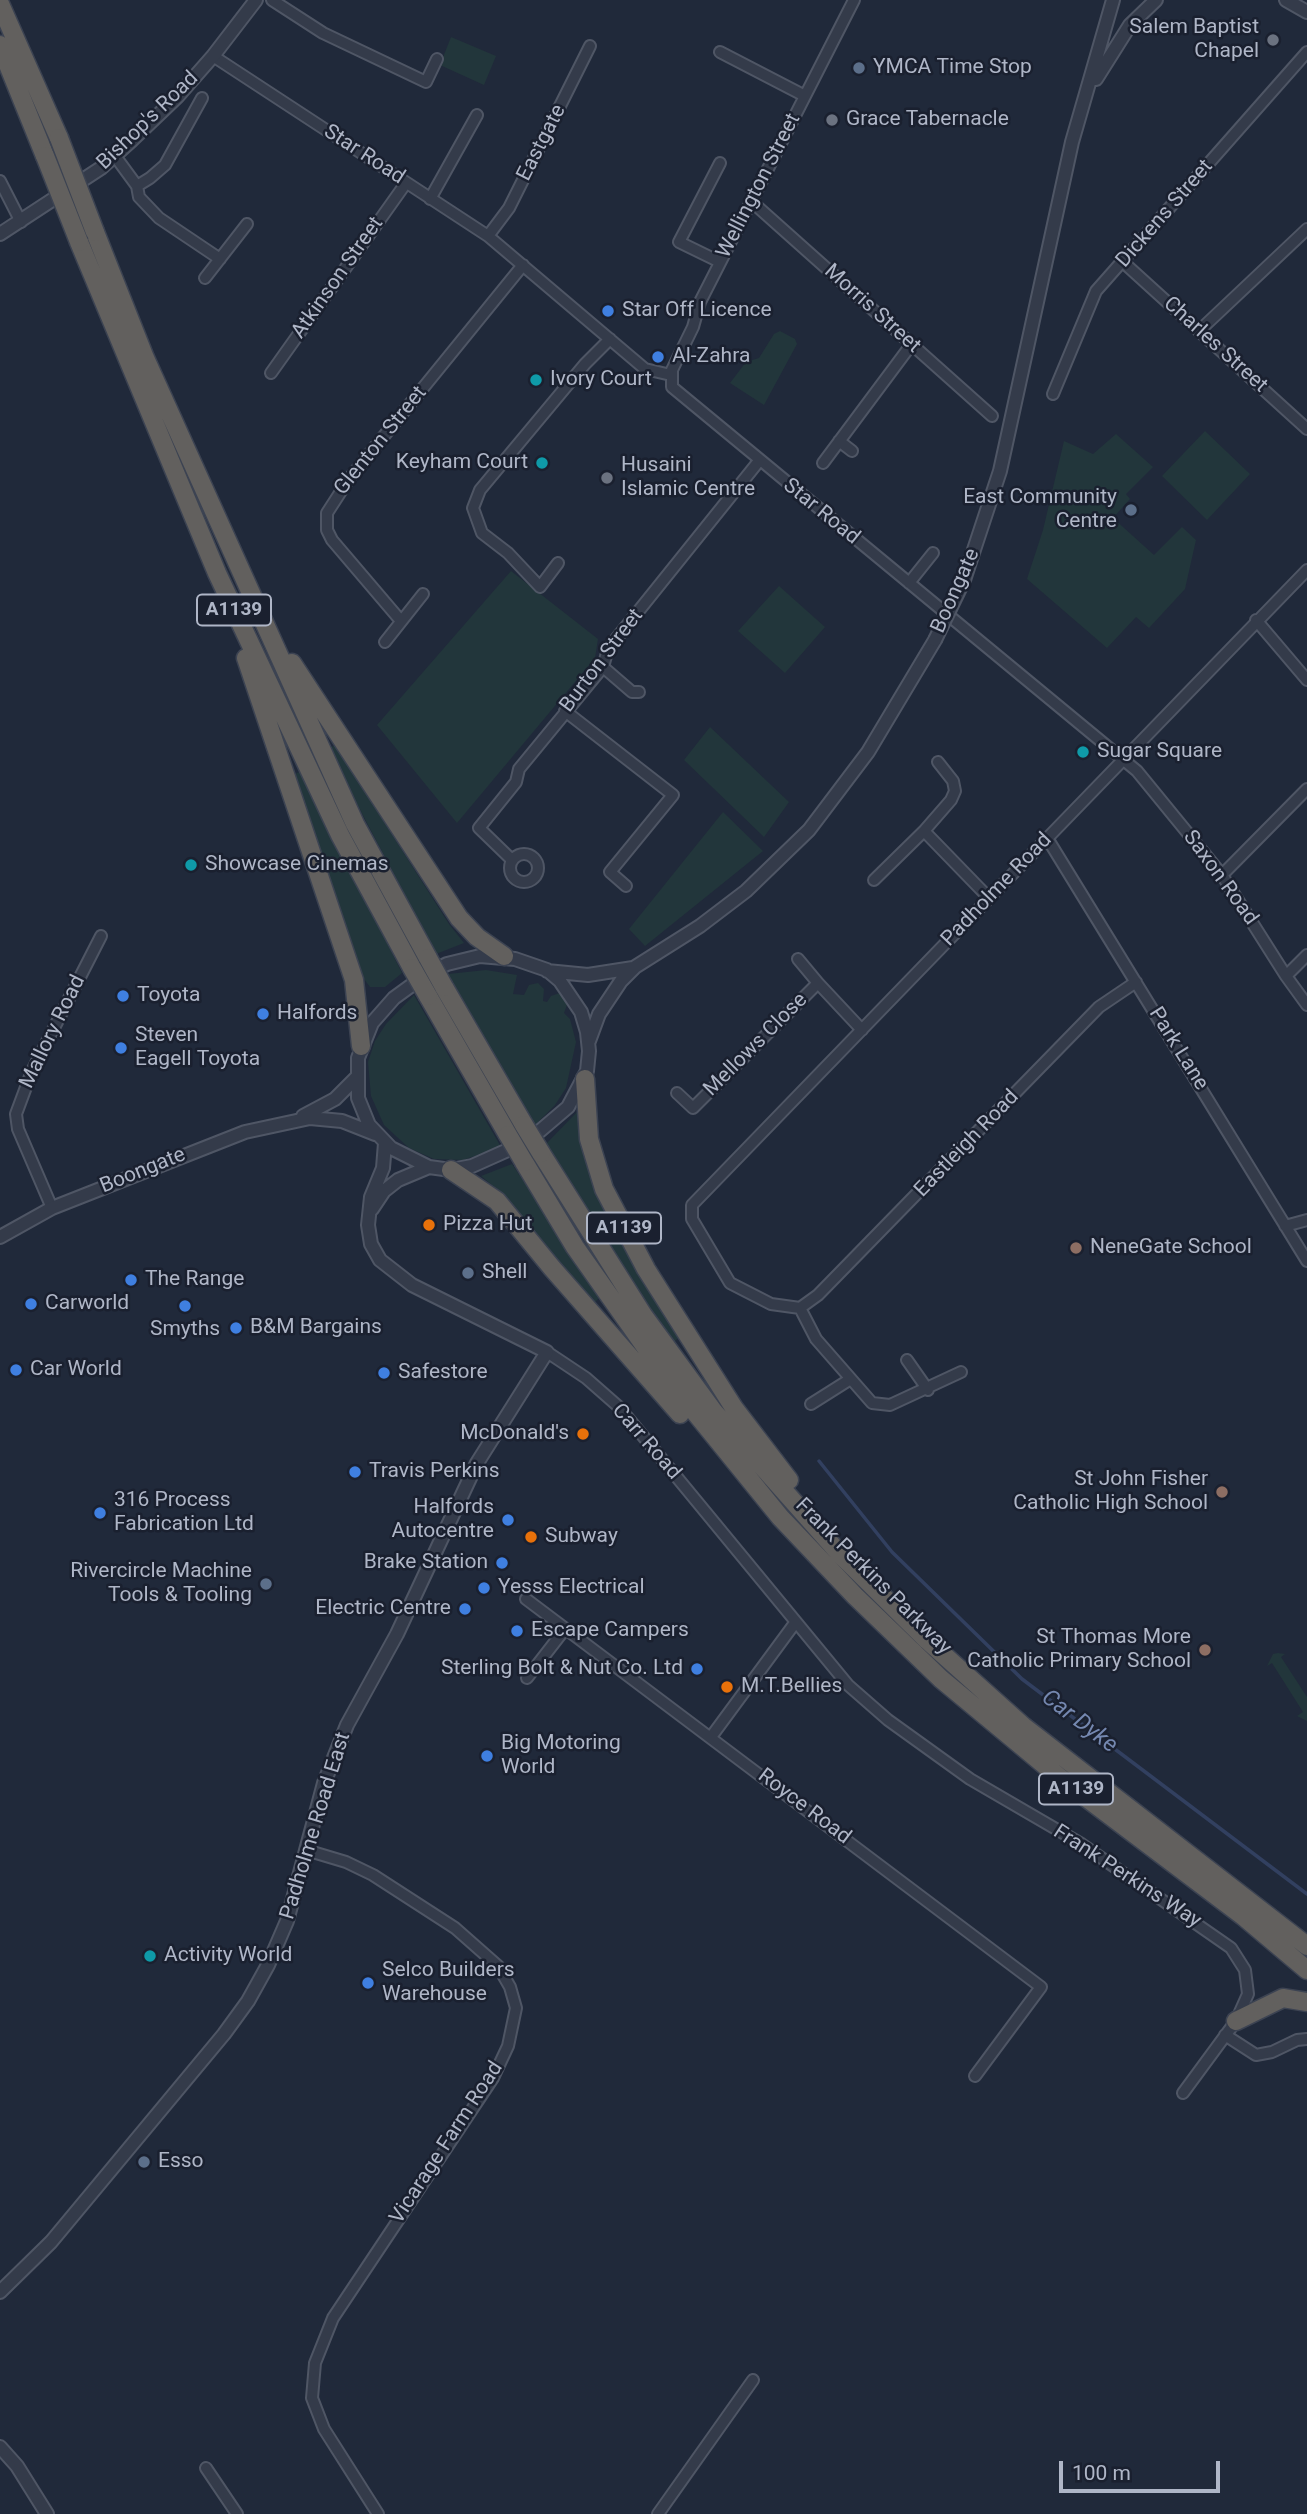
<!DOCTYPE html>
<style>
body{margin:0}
#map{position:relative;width:1307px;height:2514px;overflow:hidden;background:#20293a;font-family:Roboto,sans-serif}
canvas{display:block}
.scale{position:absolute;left:1059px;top:2461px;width:161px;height:32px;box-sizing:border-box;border:4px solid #afb6c7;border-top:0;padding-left:9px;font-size:21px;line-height:24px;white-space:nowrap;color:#afb6c7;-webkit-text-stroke:5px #1a202f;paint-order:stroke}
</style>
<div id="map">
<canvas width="1307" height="2514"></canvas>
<div class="scale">100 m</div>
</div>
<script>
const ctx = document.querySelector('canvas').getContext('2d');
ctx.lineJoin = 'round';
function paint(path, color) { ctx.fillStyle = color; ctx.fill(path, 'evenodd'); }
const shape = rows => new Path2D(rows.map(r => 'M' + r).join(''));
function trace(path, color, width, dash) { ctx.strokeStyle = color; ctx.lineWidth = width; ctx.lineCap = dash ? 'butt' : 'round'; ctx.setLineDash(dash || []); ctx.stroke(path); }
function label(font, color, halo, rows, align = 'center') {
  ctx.font = font + ' Roboto,sans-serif'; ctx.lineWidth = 5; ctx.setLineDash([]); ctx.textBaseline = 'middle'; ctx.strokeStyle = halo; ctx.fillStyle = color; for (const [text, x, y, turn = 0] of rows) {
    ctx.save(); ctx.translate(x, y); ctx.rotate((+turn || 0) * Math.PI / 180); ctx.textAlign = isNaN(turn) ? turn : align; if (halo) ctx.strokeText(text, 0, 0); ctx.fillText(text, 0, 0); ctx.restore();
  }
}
paint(shape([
 [451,37,496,56,484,85,440,65],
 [780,331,795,339,797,344,764,405,730,383,746,362,759,358,774,334],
 [1205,431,1250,474,1207,520,1162,476],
 [1116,434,1153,467,1126,494,1130,499,1113,518,1154,555,1182,527,1196,540,1185,589,1149,628,1136,617,1107,648,1027,579,1043,530,1064,441,1093,454],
 [511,571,598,639,595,658,457,823,377,725],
 [779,586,825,627,785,673,738,631],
 [710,727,789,802,764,837,684,760],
 [335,745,449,924,464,943,436,954,328,749],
 [301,771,402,973,385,987,370,987,364,979,293,775],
 [723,812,763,851,645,946,629,929],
 [486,970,517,975,513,994,524,995,529,985,538,983,544,989,543,1001,547,1002,551,996,560,993,568,1002,564,1013,570,1019,576,1042,566,1088,555,1105,535,1125,448,974],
 [414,995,501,1147,463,1160,434,1159,409,1148,384,1125,371,1096,368,1062,375,1041,386,1024],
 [577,1112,584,1157,598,1193,678,1338,673,1343,598,1234,546,1144],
 [512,1164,601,1296,594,1303,504,1195,481,1176],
 [1278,1653,1285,1654,1281,1657,1307,1697,1307,1721,1297,1716,1303,1712,1272,1663,1267,1666,1273,1654]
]), '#22363b');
trace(shape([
 [819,1461,892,1552,1022,1679,1307,1894]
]), '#324060', 3.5);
const minor = shape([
 [272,0,323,33,426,82,437,59],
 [854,0,700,302,693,327,672,370,672,387,1137,771,1222,875,1286,976,1307,1005],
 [720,52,805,96],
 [213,56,488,236,645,369,671,375],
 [115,156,137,186,150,178,165,165,202,98],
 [720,163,679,242,720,262],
 [0,181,21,222],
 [137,186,139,197,159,218,220,259],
 [430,199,477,115],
 [751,201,992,416],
 [488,236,509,208,590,46],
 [1123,262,1307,429],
 [205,278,247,224],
 [1200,330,1307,229],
 [271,373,406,183],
 [1053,394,1096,291,1307,52],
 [839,441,852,451],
 [823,463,911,345],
 [558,563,540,587,508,553,482,533,473,508,480,490,585,364,610,339],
 [909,583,933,553],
 [1256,620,1307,680],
 [401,621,332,540,327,530,327,513,349,479,523,265],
 [385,642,423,594],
 [603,667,632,692,639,692],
 [565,711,673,795,610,872,626,886],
 [938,762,953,781,955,791,951,800,924,831,989,898],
 [1047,838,1307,1261],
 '510 868a14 14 0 1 1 28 0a14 14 0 1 1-28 0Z',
 [512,860,479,828,516,782,519,769,603,667,608,649,759,461],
 [1222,875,1307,789],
 [874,880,924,831],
 [798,959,818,983],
 [1286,976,1307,955],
 [677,1093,693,1108,818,983,862,1030],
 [52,1208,18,1129,16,1114,32,1071,101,936],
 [1285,1226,1307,1220],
 [800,1308,771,1304,730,1283,692,1219,692,1205,1307,570],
 [800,1308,818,1295,1099,1007,1136,982],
 [800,1308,816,1339,872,1403,890,1405,961,1372],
 [547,1352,586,1378,619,1407,848,1685,888,1720,970,1779,1080,1843,1231,1948,1245,1970,1248,1994,1236,2021,1183,2093],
 [907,1360,928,1390],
 [811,1404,849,1380],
 [526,1599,1041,1987,975,2076],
 [527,1678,565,1629],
 [711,1737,795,1623],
 [306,1850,346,1862,373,1875,455,1928,498,1966,510,1987,516,2008,508,2046,493,2078,333,2318,315,2363,312,2398,324,2429,378,2514],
 [1225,2035,1256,2055,1272,2052,1297,2040,1307,2039],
 [206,2468,237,2514],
 [658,2514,753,2380]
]);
const tertiary = shape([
 [1286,0,1307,12],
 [1096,79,1130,25,1156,0],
 [0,234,101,168,132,140,177,97,213,56,256,0],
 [964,580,1000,471,1072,142,1113,0],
 [480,956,515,959,547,970,560,981,581,1012,587,1032,589,1051,587,1071,568,1107,528,1141,472,1166,451,1170,429,1167,391,1148,369,1125,358,1098,358,1058,372,1023,394,998,427,974,447,964,480,956],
 [547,971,588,975,633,968],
 [589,1041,599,1014,621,981,635,967,700,926,746,891,809,830,868,752,935,640],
 [303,1116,335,1099,356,1078],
 [372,1209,384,1191,398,1180,429,1167],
 [0,1237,52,1208,245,1132,310,1118,342,1121,375,1134],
 [0,2292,51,2242,224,2034,248,2001,268,1965,287,1921,324,1783,347,1725,397,1634,477,1463,547,1352,412,1285,380,1260,371,1244,368,1225,371,1197,383,1168,385,1143],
 [0,2447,17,2466,47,2514]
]);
const trunk = shape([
 [0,4,59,138],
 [0,45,45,156],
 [95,232,145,358,355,824,428,958],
 [79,242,217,573,340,835,412,968],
 [246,658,354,980,361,1046],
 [292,663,459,918,477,937,504,956],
 [444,987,524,1125],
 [428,996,508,1135],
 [585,1079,589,1139,604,1189,646,1269,734,1408,789,1480],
 [541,1153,643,1315,714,1412,839,1553,927,1640,1023,1726,1307,1946],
 [524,1162,575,1247,668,1379,780,1517,855,1596,941,1679,1059,1777,1243,1916,1307,1970],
 [451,1170,497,1201,552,1268,680,1414],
 [1236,2021,1283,1998,1307,2002]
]);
trace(minor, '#4f5665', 14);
trace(tertiary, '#4f5665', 16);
trace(trunk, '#3c4352', 21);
trace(minor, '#343b4a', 10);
trace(tertiary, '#343b4a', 12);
trace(trunk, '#62605e', 18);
const tertiaryBridge = shape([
 [935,640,964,580]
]);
const trunkBridge = shape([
 [59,138,95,232],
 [45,156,79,242],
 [428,958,444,987],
 [412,968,428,996],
 [524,1125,541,1153],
 [508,1135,524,1162]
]);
trace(tertiaryBridge, '#4f5665', 16, []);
trace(trunkBridge, '#3c4352', 21, []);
trace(tertiaryBridge, '#343b4a', 12);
trace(trunkBridge, '#62605e', 18);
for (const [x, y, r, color] of [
 [1273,40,7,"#6b7280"],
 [859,68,7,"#5c6f8a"],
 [832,120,7,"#6b7280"],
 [608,311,7,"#3f7fe0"],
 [658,357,7,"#3f7fe0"],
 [536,380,7,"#0f9aa8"],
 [542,463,7,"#0f9aa8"],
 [607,478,7,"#6b7280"],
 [1131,510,7,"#5c6f8a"],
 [1083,752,7,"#0f9aa8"],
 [191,865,7,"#0f9aa8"],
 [123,996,7,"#3f7fe0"],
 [263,1014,7,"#3f7fe0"],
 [121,1048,7,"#3f7fe0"],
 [429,1225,7,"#e8710a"],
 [1076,1248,7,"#8d6e63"],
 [468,1273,7,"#5c6f8a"],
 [131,1280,7,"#3f7fe0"],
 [31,1304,7,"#3f7fe0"],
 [185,1306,7,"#3f7fe0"],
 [236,1328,7,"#3f7fe0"],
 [16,1370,7,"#3f7fe0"],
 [384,1373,7,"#3f7fe0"],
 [583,1434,7,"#e8710a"],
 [355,1472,7,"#3f7fe0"],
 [1222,1492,7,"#8d6e63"],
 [100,1513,7,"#3f7fe0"],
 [508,1520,7,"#3f7fe0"],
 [531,1537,7,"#e8710a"],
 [502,1563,7,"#3f7fe0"],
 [266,1584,7,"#5c6f8a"],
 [484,1588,7,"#3f7fe0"],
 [465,1609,7,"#3f7fe0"],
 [517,1631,7,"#3f7fe0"],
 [1205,1650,7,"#8d6e63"],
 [697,1669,7,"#3f7fe0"],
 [727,1687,7,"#e8710a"],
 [487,1756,7,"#3f7fe0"],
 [150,1956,7,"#0f9aa8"],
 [368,1983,7,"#3f7fe0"],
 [144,2162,7,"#5c6f8a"]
]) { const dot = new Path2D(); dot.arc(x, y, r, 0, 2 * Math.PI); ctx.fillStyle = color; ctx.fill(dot); trace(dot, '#1a202f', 2.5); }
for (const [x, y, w] of [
 [234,610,74],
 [624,1228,74],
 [1076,1789,74]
]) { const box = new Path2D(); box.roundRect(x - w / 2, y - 15.5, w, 31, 5); ctx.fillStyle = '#1a202f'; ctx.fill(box); trace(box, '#afb6c7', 2); }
label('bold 19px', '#afb6c7', null, [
 ["A1139",234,610],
 ["A1139",624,1228],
 ["A1139",1076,1789]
]);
label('21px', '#afb6c7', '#1a202f', [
 ["Salem Baptist",1259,28,"right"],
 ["Chapel",1259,52,"right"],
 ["YMCA Time Stop",873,68],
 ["Grace Tabernacle",846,120],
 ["Star Off Licence",622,311],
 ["Al-Zahra",672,357],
 ["Ivory Court",550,380],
 ["Keyham Court",528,463,"right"],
 ["Husaini",621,466],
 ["Islamic Centre",621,490],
 ["East Community",1117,498,"right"],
 ["Centre",1117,522,"right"],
 ["Sugar Square",1097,752],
 ["Showcase Cinemas",205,865],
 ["Toyota",137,996],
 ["Halfords",277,1014],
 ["Steven",135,1036],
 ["Eagell Toyota",135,1060],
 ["Pizza Hut",443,1225],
 ["NeneGate School",1090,1248],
 ["Shell",482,1273],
 ["The Range",145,1280],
 ["Carworld",45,1304],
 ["B&M Bargains",250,1328],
 ["Smyths",185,1330,"center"],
 ["Car World",30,1370],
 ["Safestore",398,1373],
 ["McDonald's",569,1434,"right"],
 ["Travis Perkins",369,1472],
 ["St John Fisher",1208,1480,"right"],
 ["Catholic High School",1208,1504,"right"],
 ["316 Process",114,1501],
 ["Fabrication Ltd",114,1525],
 ["Halfords",494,1508,"right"],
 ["Autocentre",494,1532,"right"],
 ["Subway",545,1537],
 ["Brake Station",488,1563,"right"],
 ["Rivercircle Machine",252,1572,"right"],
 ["Tools & Tooling",252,1596,"right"],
 ["Yesss Electrical",498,1588],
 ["Electric Centre",451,1609,"right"],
 ["Escape Campers",531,1631],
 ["St Thomas More",1191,1638,"right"],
 ["Catholic Primary School",1191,1662,"right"],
 ["Sterling Bolt & Nut Co. Ltd",683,1669,"right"],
 ["M.T.Bellies",741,1687],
 ["Big Motoring",501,1744],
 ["World",501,1768],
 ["Activity World",164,1956],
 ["Selco Builders",382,1971],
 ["Warehouse",382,1995],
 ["Esso",158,2162]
], 'left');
label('21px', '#afb6c7', '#1a202f', [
 ["Bishop's Road",148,121,-44],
 ["Eastgate",542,143,-63],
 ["Star Road",364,155,33],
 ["Wellington Street",759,186,-63],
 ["Dickens Street",1165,214,-49],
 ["Atkinson Street",338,278,-55],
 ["Morris Street",872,309,42],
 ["Charles Street",1215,345,42],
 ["Glenton Street",381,441,-51],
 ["Star Road",821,512,39],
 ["Boongate",956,591,-66],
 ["Burton Street",602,661,-53],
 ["Saxon Road",1220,878,54],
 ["Padholme Road",997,890,-46],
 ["Mallory Road",53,1032,-64],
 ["Mellows Close",756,1045,-45],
 ["Park Lane",1178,1049,58],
 ["Eastleigh Road",967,1144,-46],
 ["Boongate",143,1171,-22],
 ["Carr Road",646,1442,49],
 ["Frank Perkins Parkway",873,1577,45],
 ["Royce Road",804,1807,37],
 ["Padholme Road East",316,1826,-73],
 ["Frank Perkins Way",1127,1877,33],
 ["Vicarage Farm Road",447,2143,-57]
]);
label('italic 23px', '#7588b0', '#1a202f', [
 ["Car Dyke",1079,1722,37]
]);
</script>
